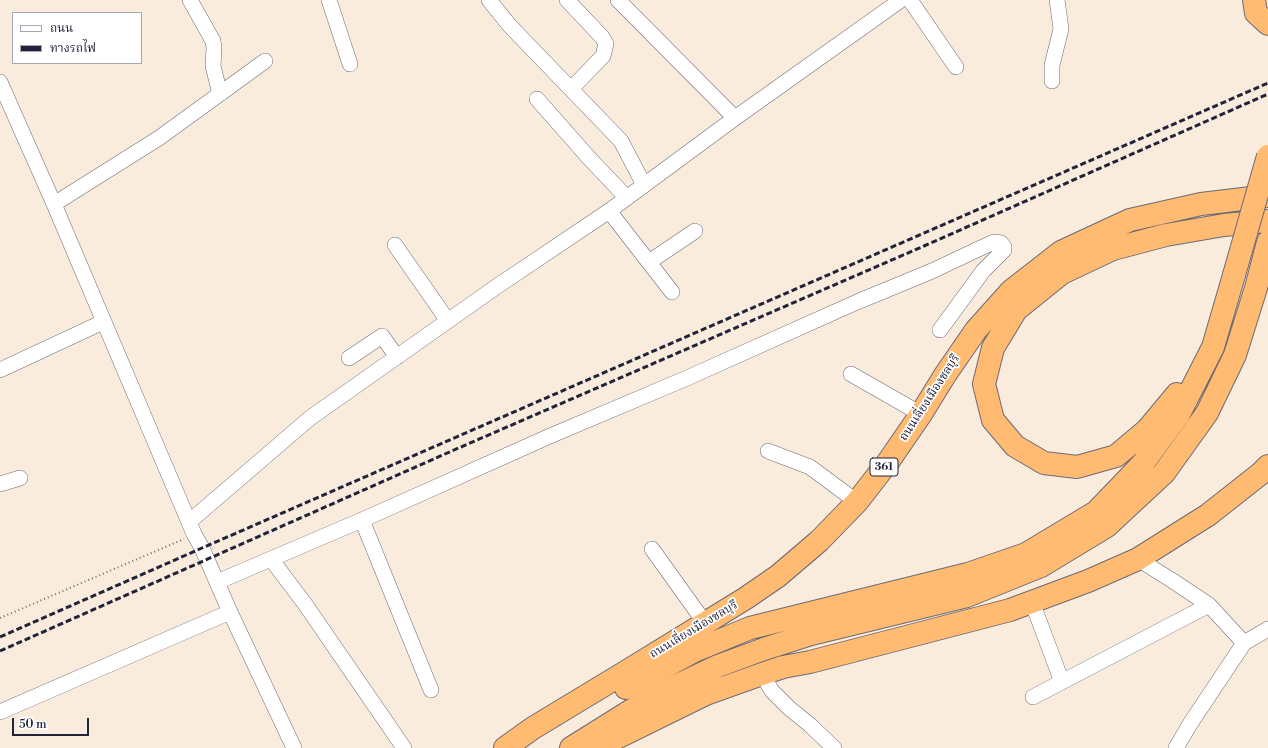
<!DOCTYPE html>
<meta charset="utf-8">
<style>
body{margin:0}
#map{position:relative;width:1268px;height:748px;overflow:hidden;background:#f9ecdc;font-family:"Libre Bodoni","Noto Serif Thai",serif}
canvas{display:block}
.legend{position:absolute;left:12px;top:12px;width:130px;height:52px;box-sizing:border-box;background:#fff;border:1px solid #a7a7b1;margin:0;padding:5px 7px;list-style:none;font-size:12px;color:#22223b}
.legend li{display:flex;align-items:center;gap:8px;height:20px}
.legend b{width:20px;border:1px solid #a7a7b1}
.scale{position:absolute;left:12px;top:718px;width:77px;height:18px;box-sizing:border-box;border:2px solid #22223b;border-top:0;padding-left:5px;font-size:12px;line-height:14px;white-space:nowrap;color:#22223b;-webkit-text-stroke:3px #fff;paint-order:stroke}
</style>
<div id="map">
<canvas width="1268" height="748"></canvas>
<ul class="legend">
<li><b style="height:5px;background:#fff"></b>ถนน</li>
<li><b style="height:5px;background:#22223b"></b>ทางรถไฟ</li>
</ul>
<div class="scale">50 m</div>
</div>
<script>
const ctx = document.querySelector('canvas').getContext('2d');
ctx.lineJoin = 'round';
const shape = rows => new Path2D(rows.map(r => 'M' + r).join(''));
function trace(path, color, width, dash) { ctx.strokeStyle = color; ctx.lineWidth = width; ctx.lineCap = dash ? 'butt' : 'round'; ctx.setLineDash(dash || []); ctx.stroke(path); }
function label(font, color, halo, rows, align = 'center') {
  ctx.font = font + ' "Libre Bodoni","Noto Serif Thai",serif'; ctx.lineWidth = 3.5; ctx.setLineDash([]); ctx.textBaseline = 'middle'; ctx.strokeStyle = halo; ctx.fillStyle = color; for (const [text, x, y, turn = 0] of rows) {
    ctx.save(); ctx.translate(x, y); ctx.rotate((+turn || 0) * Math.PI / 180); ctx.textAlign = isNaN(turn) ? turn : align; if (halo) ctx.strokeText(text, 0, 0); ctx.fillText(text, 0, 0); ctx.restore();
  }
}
const minor = shape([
 [190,0,213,41,214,48,213,66,220,94],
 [329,0,350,64],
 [489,0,510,26,621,141,644,185],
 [567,0,602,37,606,44,603,56,571,89],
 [618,0,735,118],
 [910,0,956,67],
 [1052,81,1052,65,1061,29,1057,0],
 [0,82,54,204,194,534,202,548,230,612,294,748],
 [537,99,589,158,627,198],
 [54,204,159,138,265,61],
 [609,211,672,292],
 [395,245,448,321],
 [649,262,695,231],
 [349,358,382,336,397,357],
 [0,370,103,322],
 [851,374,921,414],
 [768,451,810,467,857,502],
 [0,484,20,478],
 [362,520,431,690],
 [189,522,310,418,496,287,609,211,735,118,901,0],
 [652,549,705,623],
 [271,559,305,604,404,748],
 [1138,559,1173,581,1209,605,1244,643],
 [217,582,362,520,550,436,687,378,857,302,932,271,985,246,994,242,1001,243,1004,247,1004,250,983,271,940,330],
 [1032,602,1062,682],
 [762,674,772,691,789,708,810,725,834,748],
 [1033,697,1209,605],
 [0,712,230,612],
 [1176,748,1190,724,1244,643,1268,629]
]);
const highway = shape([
 [1254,0,1256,13,1268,24],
 [1177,394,1147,430,1116,456,1077,467,1044,463,1015,446,993,420,984,384,993,348,1016,310,1062,273,1113,249,1166,235,1224,225,1268,221],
 [626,688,694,651,750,628,968,574,1026,554,1096,512,1144,462,1179,414,1213,347,1234,275],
 [505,748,533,728,624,673,746,598,778,576,819,541,857,502,888,462,921,414,945,375,976,330,1011,291,1061,252,1130,220,1201,204,1268,196],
 [571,748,635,708,678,685,718,666,764,649,811,634,967,596,1041,566,1107,526,1164,473,1207,413,1235,355,1256,288,1268,242],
 [596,748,706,694,762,674,783,667,810,662,1010,610,1088,581,1138,559,1208,515,1260,474,1268,466]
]);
trace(minor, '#6d6973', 16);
trace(highway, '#6d6973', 24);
trace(shape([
 [0,618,184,539]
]), '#6d6973', 2, [1, 3]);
trace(minor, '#fff', 15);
trace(highway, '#ffbb71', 22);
trace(shape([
 [0,637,202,548,1268,83],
 [0,651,454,450,924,246,1268,94]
]), '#22223b', 3, [6, 3]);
const highwayBridge = shape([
 [1234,275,1268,156]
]);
trace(highwayBridge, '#6d6973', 24, []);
trace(highwayBridge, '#ffbb71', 22);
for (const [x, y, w] of [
 [884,467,28]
]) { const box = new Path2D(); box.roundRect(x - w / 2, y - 9, w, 18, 3); ctx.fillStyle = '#fff'; ctx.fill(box); trace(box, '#22223b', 1); }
label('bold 11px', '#22223b', null, [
 ["361",884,467]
]);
label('12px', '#22223b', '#fff', [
 ["ถนนเลี่ยงเมืองชลบุรี",930,398,-57],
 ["ถนนเลี่ยงเมืองชลบุรี",694,630,-31]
]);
</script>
